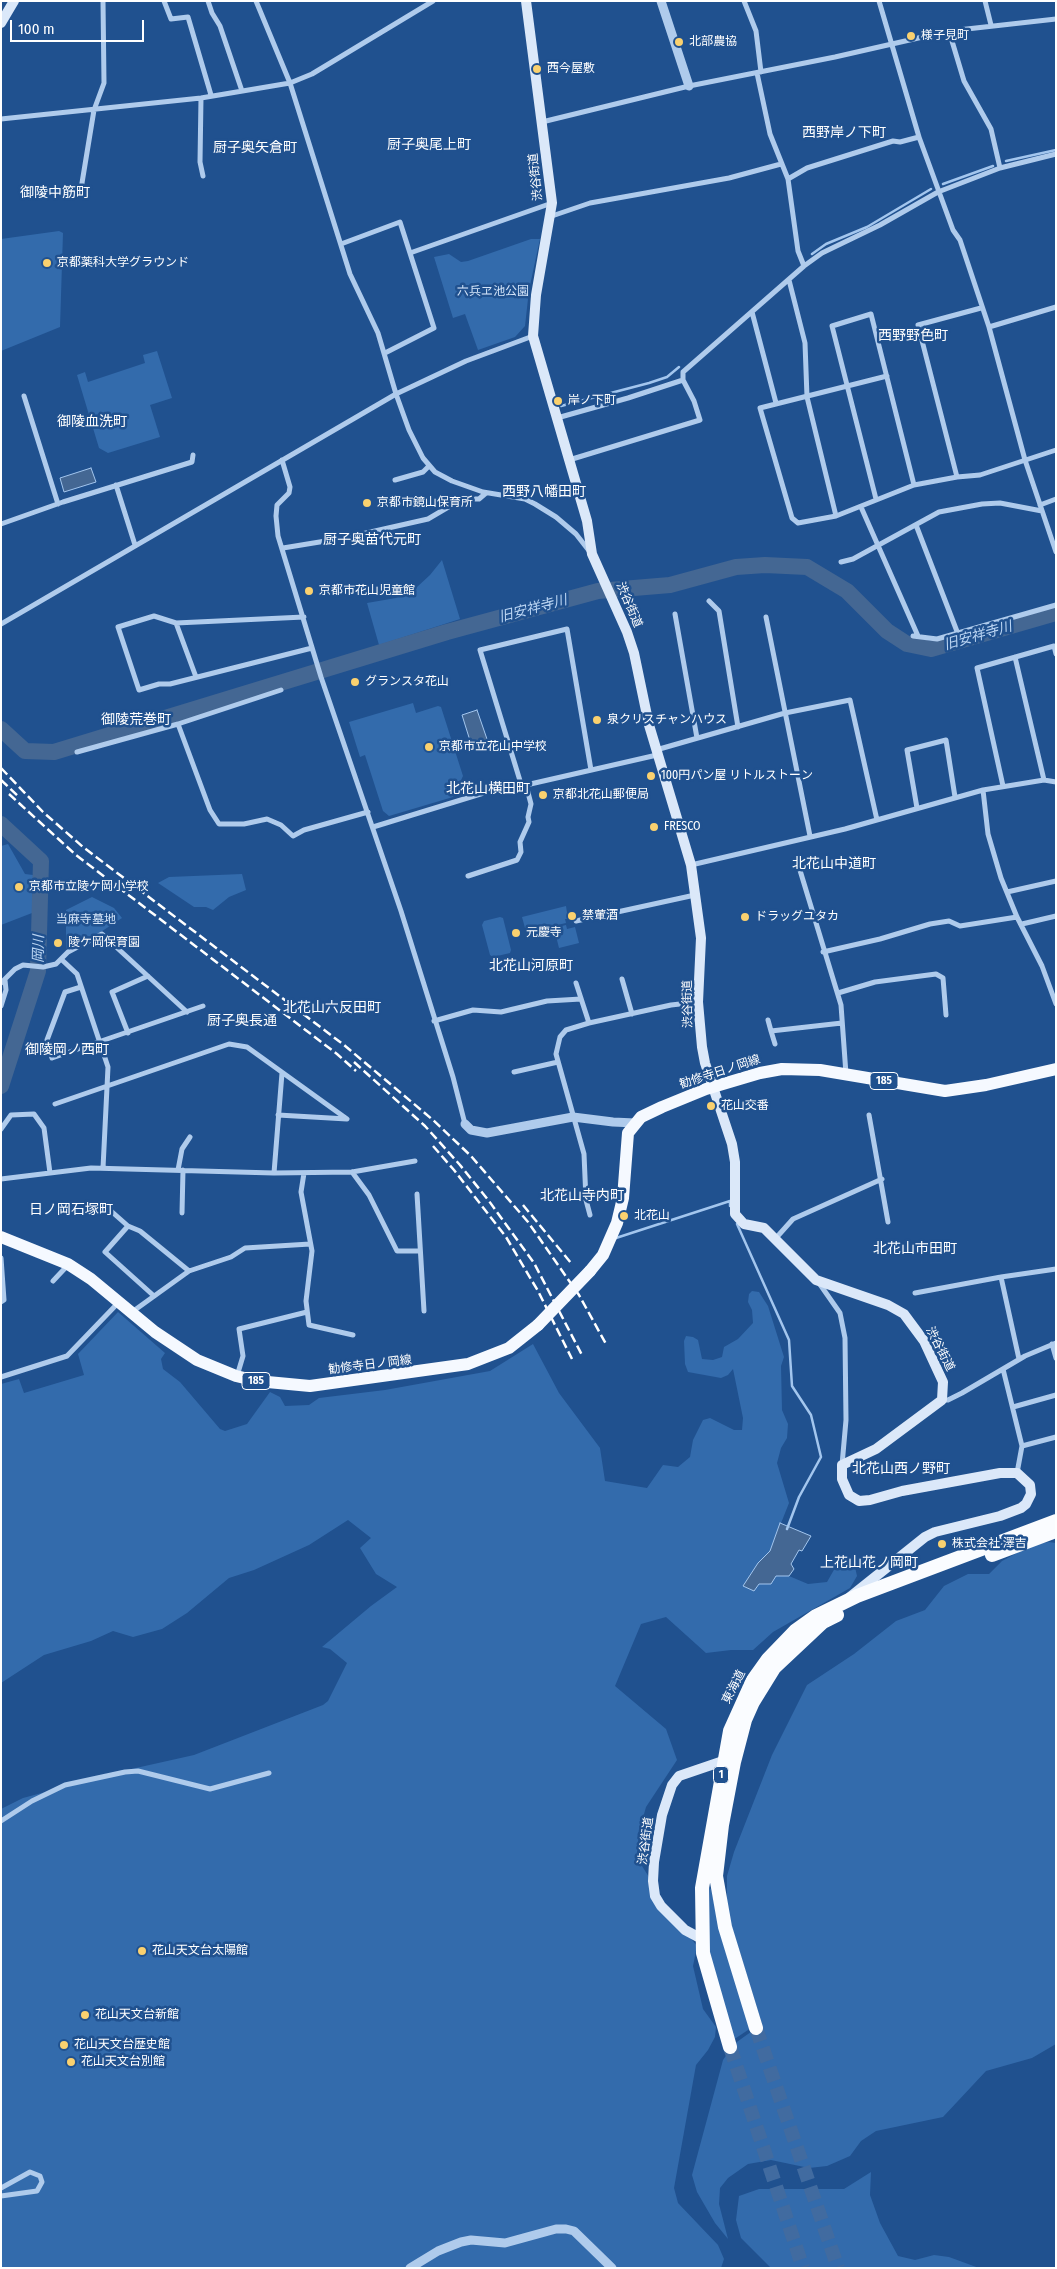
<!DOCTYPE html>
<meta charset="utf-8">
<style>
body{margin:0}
#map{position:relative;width:1057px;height:2269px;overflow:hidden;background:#20518f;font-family:"Fira Sans Condensed",sans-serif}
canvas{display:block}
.frame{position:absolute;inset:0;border:2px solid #fff;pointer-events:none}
.scale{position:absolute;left:10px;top:20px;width:134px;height:22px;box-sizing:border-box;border:2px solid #fff;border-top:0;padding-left:6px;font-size:15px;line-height:18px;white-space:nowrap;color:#fff;-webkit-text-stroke:4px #20518f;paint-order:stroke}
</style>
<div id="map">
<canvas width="1057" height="2269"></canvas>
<div class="frame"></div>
<div class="scale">100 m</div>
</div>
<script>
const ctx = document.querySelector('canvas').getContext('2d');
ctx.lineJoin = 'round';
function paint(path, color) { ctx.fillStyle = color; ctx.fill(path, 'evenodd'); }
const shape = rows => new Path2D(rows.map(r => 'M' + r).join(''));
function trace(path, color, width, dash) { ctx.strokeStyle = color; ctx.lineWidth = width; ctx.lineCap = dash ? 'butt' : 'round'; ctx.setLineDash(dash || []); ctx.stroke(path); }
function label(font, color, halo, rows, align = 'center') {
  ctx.font = font + ' "Fira Sans Condensed","Noto Sans JP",sans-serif'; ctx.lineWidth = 5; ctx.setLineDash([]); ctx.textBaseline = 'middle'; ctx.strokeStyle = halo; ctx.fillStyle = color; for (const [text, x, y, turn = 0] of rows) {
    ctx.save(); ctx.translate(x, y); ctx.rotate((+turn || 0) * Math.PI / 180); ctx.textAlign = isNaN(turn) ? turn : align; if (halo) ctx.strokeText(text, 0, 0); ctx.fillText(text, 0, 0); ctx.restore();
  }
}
paint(shape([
 [59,231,63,233,60,327,1,351,1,239],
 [531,239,540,239,529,290,525,326,515,337,478,350,465,314,453,318,434,257,449,254,461,262,468,261],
 [157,351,172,398,150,405,160,437,108,453,99,448,77,375,85,372,88,382,145,363,143,355],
 [442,560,460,619,379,645,367,603,396,598,417,587,430,575],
 [413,703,416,713,438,706,441,707,463,776,453,797,389,816,383,811,365,755,360,757,349,722],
 [8,844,25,874,33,875,32,913,1,925,1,846],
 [242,874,246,890,229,897,213,910,206,907,194,907,158,883,169,877],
 [92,897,114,908,122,918,87,941,67,949,66,947,66,910],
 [566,906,568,919,565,919,566,923,536,930,525,928,522,917],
 [500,917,503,918,511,950,510,953,493,957,490,955,482,925,484,921],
 [566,925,567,929,575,927,579,943,559,948,554,928],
 [752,1291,759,1292,768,1306,784,1357,781,1366,782,1410,788,1424,787,1438,781,1448,777,1463,789,1503,770,1551,758,1563,759,1584,776,1576,789,1576,808,1584,827,1582,835,1568,843,1561,855,1567,857,1576,850,1588,773,1632,753,1650,731,1650,706,1653,666,1617,641,1624,615,1686,666,1729,677,1760,646,1807,639,1832,637,1858,674,1917,697,1946,693,1966,703,2009,716,2027,715,2037,708,2050,696,2065,674,2188,678,2203,718,2245,724,2259,721,2268,1,2268,1,1809,23,1798,127,1770,194,1755,323,1705,328,1701,347,1663,330,1649,322,1647,371,1606,397,1587,376,1574,360,1548,371,1538,348,1520,309,1545,254,1570,229,1578,187,1613,162,1629,133,1637,113,1631,91,1641,44,1655,1,1683,1,1384,19,1379,24,1393,84,1375,78,1354,118,1312,165,1353,161,1359,163,1369,180,1382,220,1429,225,1431,247,1424,270,1392,280,1397,285,1406,309,1405,319,1398,385,1390,490,1371,533,1344,559,1393,600,1448,605,1481,647,1488,663,1465,678,1467,690,1457,693,1440,703,1420,710,1418,734,1430,742,1430,743,1418,733,1369,728,1375,721,1378,688,1372,685,1364,684,1341,686,1336,693,1337,698,1340,702,1359,713,1360,722,1357,724,1347,738,1339,753,1323,752,1310,748,1302,749,1294],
 [1049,1542,1056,1543,1056,2044,1032,2058,986,2071,943,2117,876,2131,861,2141,850,2156,827,2166,809,2168,771,2160,748,2164,728,2178,720,2188,719,2204,728,2239,715,2223,697,2192,692,2175,723,2060,734,2044,762,2024,727,1911,727,1876,734,1852,772,1755,807,1685,854,1654,896,1621,925,1610,944,1586,968,1574,989,1574,1002,1561,1032,1545],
 [708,1887,711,1889,721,1937,751,2028,733,2040,714,1979,708,1943],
 [871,2172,870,2195,880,2223,898,2256,915,2260,934,2255,949,2257,979,2268,771,2268,741,2238,736,2220,739,2196,759,2189,844,2189]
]), '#336bac');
const water = shape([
 [91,468,96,482,64,492,60,478,91,468],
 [477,710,488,742,472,747,462,715,477,710],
 [780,1523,811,1536,802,1551,799,1550,791,1564,794,1569,789,1576,776,1576,771,1584,759,1584,754,1591,743,1586,758,1563,770,1551,780,1523]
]);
paint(water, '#446793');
trace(water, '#a3c6ee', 1);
trace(shape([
 [1006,161,1056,150],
 [943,184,993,166],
 [812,254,826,244,867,227,931,189],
 [561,406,649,383,667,377,679,367],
 [737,1224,789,1340,792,1386,811,1415,821,1457,799,1497,787,1529],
 [616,1238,730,1201,730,1206]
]), '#a3c6ee', 2.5);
trace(shape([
 [1,729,25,751,54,752,447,632,598,591,670,585,736,567,765,565,807,567,847,591,887,631,907,644,931,649,1056,613],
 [1,824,41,861,38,971,1,1086]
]), '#446793', 16);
trace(shape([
 [756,2028,838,2268],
 [730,2047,803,2268]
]), '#416ba0', 14, [14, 7]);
trace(shape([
 [164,1,171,19,188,17,211,95],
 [208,1,212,13,220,26,242,91],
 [433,1,312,74,290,83,350,274,378,333,396,394,409,430,423,458,435,472,452,481,483,492,525,499,535,504,556,517,576,534,590,552],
 [744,1,756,31,761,72],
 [879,1,919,137,953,230,960,240,989,327,1025,460,1056,552],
 [985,1,991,25],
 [949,31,964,81,991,129,1000,168],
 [757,73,770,134,788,179,798,251,804,266],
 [201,98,200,162,203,176],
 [1,119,201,98,290,83,256,1],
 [542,122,689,86,835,57,949,31,1056,19],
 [788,179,807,168,893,141,900,142,919,137],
 [81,189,94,110,104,83,103,1],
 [549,217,590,203,729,178,781,164],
 [341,244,400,222,434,328,385,353],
 [410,253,552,203],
 [789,280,805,343,807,397,836,516],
 [752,312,776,403],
 [989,327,1056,307],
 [887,376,760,408,792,518,798,523,836,516,914,485,957,477,980,475,1056,450],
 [24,396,58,504],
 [557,418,628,398,683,380],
 [282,460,290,487,289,493,277,505,276,516,278,536,321,677,401,911,453,1077,465,1124],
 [569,460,700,420,694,401,683,380,683,372,804,266,822,253,880,225,938,192,1000,168,1056,154],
 [957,477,918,325,981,308],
 [395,480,423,472,429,466],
 [116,485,135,545],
 [876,499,832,326,871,314,914,485],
 [1040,505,1056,499],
 [861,507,918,636],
 [1,524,63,502,192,462,193,455],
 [916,525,958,634],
 [283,548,344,538,428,519,462,499,479,499,486,493],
 [841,562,853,559,939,512,982,504,1000,503,1042,511],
 [709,601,719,611,738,727],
 [675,614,697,738],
 [304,617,176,623,154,616,118,627,139,690,159,684,170,684,312,648],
 [766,617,810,836],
 [176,623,196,677],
 [1,624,396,394,466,361,533,336],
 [913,636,937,639,1056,605],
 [1015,657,1044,780],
 [178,724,210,810,219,824,244,824,267,819,281,825,293,836,304,830,368,812],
 [656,750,785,713,850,700,877,820],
 [77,752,178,724,281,690],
 [521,784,480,650,567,629,591,770],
 [1003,786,977,668,1054,646,1056,654],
 [983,790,988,834,1001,878,1017,917,1042,966,1056,1004],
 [917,808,907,750,946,740,955,797],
 [373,827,500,788,521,784,526,785,657,755],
 [691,865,845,829,983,790,1044,780,1056,782],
 [799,867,841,1005,846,1074],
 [468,876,517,860,521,852,520,842,529,822,528,817,531,804,526,785],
 [1007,892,1056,881],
 [576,921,695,895],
 [1022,924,1056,916],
 [823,952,880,939,930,924,949,921,960,926,1017,917],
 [61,959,77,974,108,1067,103,1168],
 [622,979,632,1014],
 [1,983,15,969,23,965,43,967,56,964,68,952,102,934,187,1012],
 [576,983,589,1023],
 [81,987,65,992,47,1040,52,1058,203,1006],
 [838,993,875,982,936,974,943,978,946,1015],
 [1,1006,6,990,5,980],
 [768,1020,771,1031,842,1023],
 [434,1021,473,1010,501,1012,547,1001,581,999],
 [771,1031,775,1044],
 [128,1033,112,992,148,976],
 [514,1072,558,1062],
 [55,1104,229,1044,247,1047,347,1119,278,1115],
 [869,1115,888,1222],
 [1,1129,11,1115,34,1114,44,1128,50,1173],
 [178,1170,182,1149,190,1137],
 [352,1172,369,1195,397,1251,420,1251],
 [274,1173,282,1073],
 [304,1173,301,1192,312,1251,306,1301,309,1325,353,1335],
 [1,1179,91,1168,274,1173,352,1172,415,1161],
 [417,1194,424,1311],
 [111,1211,128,1226],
 [182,1213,183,1170],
 [590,1215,586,1200,584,1154,556,1054,560,1037,566,1030,589,1023,671,1005,698,1002],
 [776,1238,793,1219,882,1179],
 [1,1258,4,1300,1,1302],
 [1001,1277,1019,1359],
 [53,1281,68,1265],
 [819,1283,840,1313,845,1338,846,1420,842,1465],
 [915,1293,1001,1277,1056,1269],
 [154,1296,105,1252,128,1226,140,1231,189,1271],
 [132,1312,189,1271,231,1257,245,1248,310,1244],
 [1052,1344,1056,1358],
 [1003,1369,1022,1446],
 [237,1376,243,1356,239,1329,307,1312],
 [1,1377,67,1356,118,1303],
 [942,1400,948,1400,962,1393,1025,1356,1056,1343],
 [1013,1407,1056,1395],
 [1017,1473,1022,1446,1056,1437],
 [1,1821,32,1801,65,1785,125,1772,138,1771,210,1789,269,1773],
 [1,2188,30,2172,40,2176,42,2182,37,2191,1,2196]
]), '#afcbec', 5);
trace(shape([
 [661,1,689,86],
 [465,1124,471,1130,487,1133,573,1117,613,1122,635,1123],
 [410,2268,438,2251,461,2242,471,2240,505,2243,556,2229,566,2229,574,2231,612,2268]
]), '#afcbec', 9);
trace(shape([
 [526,1,552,203,536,295,533,336,587,521,592,554,627,632,634,653,649,725,691,865,701,938,698,1002,702,1047,705,1063,732,1144,735,1162,735,1214,744,1224,764,1228,816,1280,888,1305,904,1314,924,1341,943,1382,942,1400,876,1449,842,1465,842,1479,849,1495,859,1501,870,1500,902,1491,1000,1473,1017,1473,1030,1485,1031,1494,1026,1504,1021,1508,1000,1516,935,1532,925,1537,850,1597],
 [1,23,14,1],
 [702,1939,685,1930,661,1906,655,1896,653,1881,654,1862,662,1815,672,1785,679,1776,723,1761]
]), '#dbe8f9', 10);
trace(shape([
 [1,1237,68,1264,91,1279,155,1332,197,1360,236,1376,257,1381,310,1386,468,1364,509,1348,538,1325],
 [590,1271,603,1255,617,1223,623,1198,628,1133,641,1117,662,1107,706,1089,760,1073,782,1069,820,1070,945,1091,986,1085,1056,1069]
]), '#f5f9ff', 12);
trace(shape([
 [992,1555,1056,1531],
 [756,2028,725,1927,716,1876,722,1825,734,1762,745,1720,753,1702,774,1668,823,1622,837,1615],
 [730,2047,703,1953,702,1888,730,1731,753,1680,768,1659,795,1631,816,1616,857,1596,1056,1521]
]), '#fafcff', 14);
trace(shape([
 [1,768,43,812,83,847,344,1045,433,1120,471,1156,528,1222,579,1295,606,1344],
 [1,780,19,797],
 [9,794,76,855,337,1054,356,1071],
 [354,1062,425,1126,460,1165,489,1201,534,1263,582,1355],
 [433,1146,454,1170,506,1237,538,1291,572,1359],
 [523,1205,571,1263]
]), '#fff', 2.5, [9, 4]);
trace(shape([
 [538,1325,590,1271]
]), '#f5f9ff', 12);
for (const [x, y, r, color] of [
 [911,36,5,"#fad16f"],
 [679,42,5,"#fad16f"],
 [537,69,5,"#fad16f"],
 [47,263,5,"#fad16f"],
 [558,401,5,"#fad16f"],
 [367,503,5,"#fad16f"],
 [309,591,5,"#fad16f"],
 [355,682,5,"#fad16f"],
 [597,720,5,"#fad16f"],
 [429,747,5,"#fad16f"],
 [651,776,5,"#fad16f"],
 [543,795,5,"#fad16f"],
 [654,827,5,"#fad16f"],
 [19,887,5,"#fad16f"],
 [572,916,5,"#fad16f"],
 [745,917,5,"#fad16f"],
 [516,933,5,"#fad16f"],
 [58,943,5,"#fad16f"],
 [711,1106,5,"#fad16f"],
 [624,1216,5,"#fad16f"],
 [942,1544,5,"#fad16f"],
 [142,1951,5,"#fad16f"],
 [85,2015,5,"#fad16f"],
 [64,2045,5,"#fad16f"],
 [71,2062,5,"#fad16f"]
]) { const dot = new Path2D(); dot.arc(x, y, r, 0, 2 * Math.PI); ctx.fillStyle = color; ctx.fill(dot); trace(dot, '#20518f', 2); }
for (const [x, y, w] of [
 [884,1081,28],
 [256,1381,28],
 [721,1775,15]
]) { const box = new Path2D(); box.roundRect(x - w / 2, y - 8.5, w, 17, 4); ctx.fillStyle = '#20518f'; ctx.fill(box); trace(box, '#fff', 1); }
label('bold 11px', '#fff', null, [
 ["185",884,1081],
 ["185",256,1381],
 ["1",721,1775]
]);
label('12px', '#fff', '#20518f', [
 ["様子見町",921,36],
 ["北部農協",689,42],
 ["西今屋敷",547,69],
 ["京都薬科大学グラウンド",57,263],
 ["岸ノ下町",568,401],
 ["京都市鏡山保育所",377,503],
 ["京都市花山児童館",319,591],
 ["グランスタ花山",365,682],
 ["泉クリスチャンハウス",607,720],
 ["京都市立花山中学校",439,747],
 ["100円パン屋 リトルストーン",661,776],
 ["京都北花山郵便局",553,795],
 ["FRESCO",664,827],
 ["京都市立陵ケ岡小学校",29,887],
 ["禁葷酒",582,916],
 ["ドラッグユタカ",755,917],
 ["元慶寺",526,933],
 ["陵ケ岡保育園",68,943],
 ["花山交番",721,1106],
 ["北花山",634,1216],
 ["株式会社 澤吉",952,1544],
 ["花山天文台太陽館",152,1951],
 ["花山天文台新館",95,2015],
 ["花山天文台歴史館",74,2045],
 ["花山天文台別館",81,2062]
], 'left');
label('12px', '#fff', '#20518f', [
 ["渋谷街道",536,177,-96],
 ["渋谷街道",629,605,67],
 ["渋谷街道",688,1004,-91],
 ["勧修寺日ノ岡線",720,1072,-18],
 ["渋谷街道",940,1349,63],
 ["勧修寺日ノ岡線",370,1365,-7],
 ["東海道",734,1687,-63],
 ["渋谷街道",646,1841,-82]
]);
label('12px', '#d4e5f9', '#20518f', [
 ["六兵ヱ池公園",493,292],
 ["当麻寺墓地",86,920]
]);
label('14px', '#fff', '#20518f', [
 ["西野岸ノ下町",844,133],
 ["厨子奥尾上町",429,145],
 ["厨子奥矢倉町",255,148],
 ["御陵中筋町",55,193],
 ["西野野色町",913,336],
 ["御陵血洗町",92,422],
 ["西野八幡田町",544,492],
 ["厨子奥苗代元町",372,540],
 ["御陵荒巻町",136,720],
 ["北花山横田町",488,789],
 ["北花山中道町",834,864],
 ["北花山河原町",531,966],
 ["北花山六反田町",332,1008],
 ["厨子奥長通",242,1021],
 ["御陵岡ノ西町",67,1050],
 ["北花山寺内町",582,1196],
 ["日ノ岡石塚町",71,1210],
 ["北花山市田町",915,1249],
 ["北花山西ノ野町",901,1469],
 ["上花山花ノ岡町",869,1563]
]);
label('italic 14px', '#bbd5f3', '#20518f', [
 ["旧安祥寺川",533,609,-15],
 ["旧安祥寺川",978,636,-16],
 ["岡川",39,949,-89]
]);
</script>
